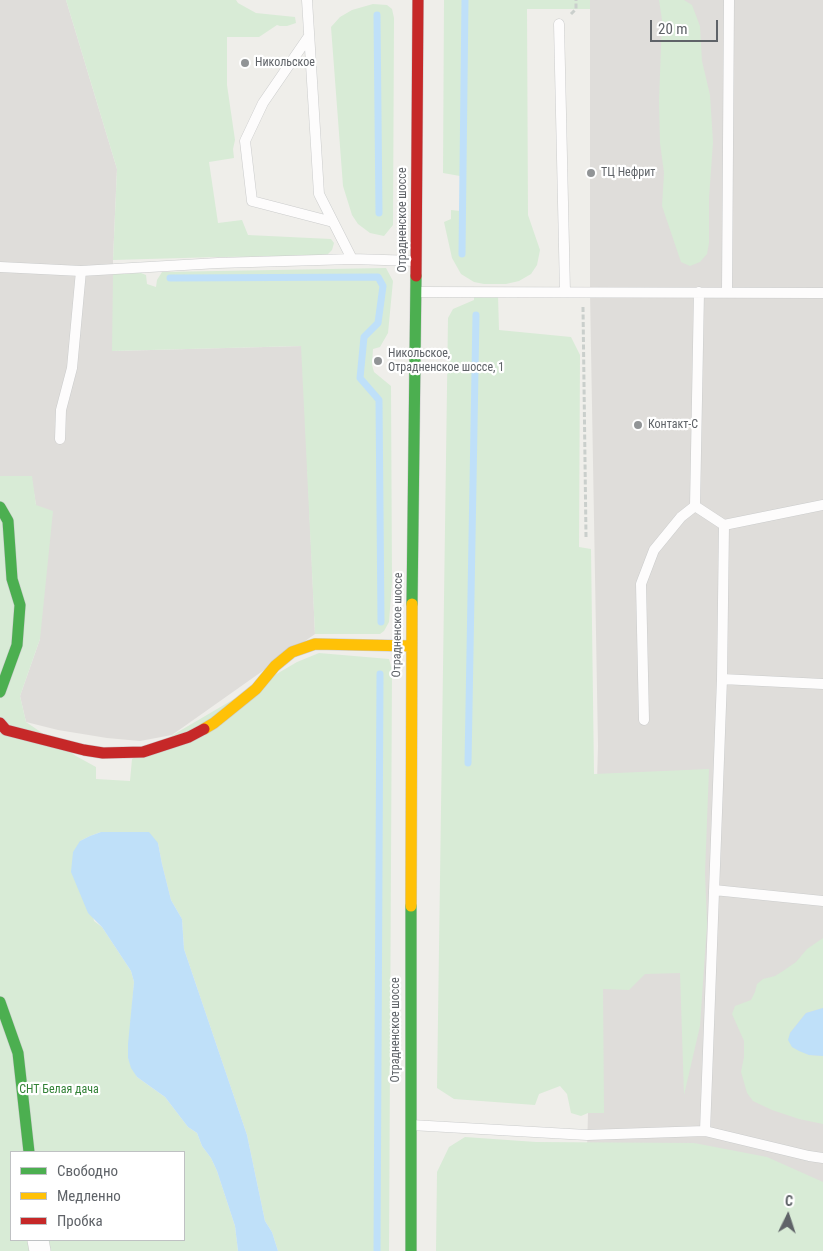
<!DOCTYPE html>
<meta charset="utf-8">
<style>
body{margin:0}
#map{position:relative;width:823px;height:1251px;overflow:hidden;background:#efeeea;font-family:"Roboto Condensed",sans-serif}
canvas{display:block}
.legend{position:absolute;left:10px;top:1151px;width:175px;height:90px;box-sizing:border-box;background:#fff;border:1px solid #bfc1c3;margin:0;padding:6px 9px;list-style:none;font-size:15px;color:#5f6368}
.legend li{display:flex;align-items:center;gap:10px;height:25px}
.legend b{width:25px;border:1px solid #bfc1c3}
.north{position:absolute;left:763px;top:1191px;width:50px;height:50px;-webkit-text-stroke:4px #fff;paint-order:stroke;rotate:4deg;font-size:14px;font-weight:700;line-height:20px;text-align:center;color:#5f6368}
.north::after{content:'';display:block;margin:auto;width:18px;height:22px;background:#5f6368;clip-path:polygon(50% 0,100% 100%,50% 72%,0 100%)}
.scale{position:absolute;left:650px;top:20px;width:68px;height:22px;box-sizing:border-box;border:2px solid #5f6368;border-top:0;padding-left:6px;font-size:15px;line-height:18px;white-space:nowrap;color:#5f6368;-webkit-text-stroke:4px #fff;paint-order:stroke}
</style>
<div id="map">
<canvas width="823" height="1251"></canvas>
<ul class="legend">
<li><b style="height:6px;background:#4caf50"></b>Свободно</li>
<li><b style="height:6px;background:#ffc107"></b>Медленно</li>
<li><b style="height:6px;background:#c62828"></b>Пробка</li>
</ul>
<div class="north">С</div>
<div class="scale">20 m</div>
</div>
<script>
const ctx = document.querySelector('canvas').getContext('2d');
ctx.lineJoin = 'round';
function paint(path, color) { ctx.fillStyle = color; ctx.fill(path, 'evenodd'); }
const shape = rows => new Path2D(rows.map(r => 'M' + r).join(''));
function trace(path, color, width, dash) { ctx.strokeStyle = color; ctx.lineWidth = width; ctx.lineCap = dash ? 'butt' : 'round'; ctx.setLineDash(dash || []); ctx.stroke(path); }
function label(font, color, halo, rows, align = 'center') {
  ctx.font = font + ' "Roboto Condensed",sans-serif'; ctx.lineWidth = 4.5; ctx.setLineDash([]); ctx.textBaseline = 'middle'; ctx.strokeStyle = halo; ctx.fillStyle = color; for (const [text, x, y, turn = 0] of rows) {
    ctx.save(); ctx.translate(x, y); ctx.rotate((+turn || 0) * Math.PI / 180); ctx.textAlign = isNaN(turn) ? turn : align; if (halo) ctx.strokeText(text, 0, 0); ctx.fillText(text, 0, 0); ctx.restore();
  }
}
paint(shape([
 [0,0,66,0,117,169,113,260,113,351,302,346,315,634,172,735,140,741,107,738,58,730,26,722,20,696,40,639,36,505,31,476,0,476],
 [590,0,823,0,823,1234,587,1150,598,746,590,292]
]), '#dfddda');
paint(shape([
 [66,0,236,0,238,3,256,13,295,17,296,23,287,26,280,26,277,25,259,37,227,37,227,85,235,140,233,149,234,158,209,162,218,223,242,220,248,235,331,239,334,243,332,250,326,256,217,257,113,260,117,169],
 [444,0,590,0,590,9,527,9,528,215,540,250,537,265,531,274,519,281,506,284,484,284,474,282,461,274,452,258,444,222,451,219,451,210,460,211,460,176,443,173],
 [659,0,684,0,692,5,700,26,702,61,710,95,713,142,709,198,709,243,707,254,700,262,690,266,681,262,662,206,664,173,660,143,659,101,662,20],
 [373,4,387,5,392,9,394,18,393,225,384,236,370,233,358,224,352,215,343,186,331,27,340,17,352,10],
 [386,268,393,281,388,333,380,347,373,349,372,365,374,372,391,386,392,582,389,622,384,631,380,634,315,634,301,346,112,351,113,274,141,273,146,275,147,284,156,287,157,280,162,272],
 [474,295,498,295,499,330,571,337,580,355,579,547,591,549,594,774,709,769,705,873,707,924,700,1026,684,1095,680,973,645,974,629,990,603,989,604,1113,588,1113,581,1116,571,1113,567,1094,560,1086,539,1094,535,1105,454,1099,437,1088,448,318,453,309,474,300],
 [0,476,32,476,36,505,53,511,40,639,20,696,26,722,76,756,96,767,96,779,130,781,132,759,297,662,319,653,389,659,392,670,389,1251,278,1251,272,1232,265,1221,247,1135,184,949,182,919,171,900,162,864,158,843,101,832,90,836,80,841,94,921,102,927,131,971,134,982,128,1058,137,1077,165,1097,188,1127,197,1133,202,1146,211,1158,217,1171,235,1226,238,1251,0,1251],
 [11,1152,184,1152,184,1240,11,1240],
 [823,938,823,1008,806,1013,790,1033,792,1047,809,1055,823,1056,823,1124,799,1119,772,1110,753,1101,747,1093,741,1072,744,1057,744,1041,732,1014,735,1006,751,1000,755,992,757,984,763,979,775,976,783,971,796,962,807,949],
 [465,1137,536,1142,694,1143,767,1157,823,1182,823,1251,436,1251,437,1172,449,1147]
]), '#d8ebd6');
paint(shape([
 [101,832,149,832,158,843,162,864,171,900,182,919,184,949,247,1135,265,1221,272,1232,278,1251,238,1251,235,1226,217,1171,211,1158,202,1146,197,1133,188,1127,165,1097,137,1077,131,1068,128,1058,128,1044,134,982,131,971,102,927,88,913,71,872,73,852,80,841,90,836],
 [823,1008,823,1056,809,1055,799,1051,792,1047,788,1040,790,1033,806,1013]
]), '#bfe0f9');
trace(shape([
 [377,15,379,213],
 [462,254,465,0],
 [170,278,378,277,383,286,378,323,364,337,360,378,379,400,381,622],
 [468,763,476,315],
 [377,1251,380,674]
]), '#bfe0f9', 7);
const lane = shape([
 [307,0,319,194,352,259],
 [559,24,565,292],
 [309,36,263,103,245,141,252,201,333,222],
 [0,267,81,271,218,263,352,259,416,261],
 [417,292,823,293],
 [699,292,695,506,724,525,722,679,705,1131],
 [727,292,729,0],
 [60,439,61,410,72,368,81,271],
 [724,525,823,505],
 [722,679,823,684],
 [644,720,641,584,654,550,681,517,695,506],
 [714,890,823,901],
 [411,1125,587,1135,705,1131,809,1156,823,1158]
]);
const street = shape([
 [38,1240,40,1251]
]);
const fast = shape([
 [0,507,8,521,12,579,20,605,17,645,0,692],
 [412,604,416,276],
 [411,906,411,1251],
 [0,1002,18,1053,29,1152]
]);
const slow = shape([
 [204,729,214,723,256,689,275,666,292,652,315,644,411,646],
 [411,906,412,604]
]);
const jam = shape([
 [416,276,418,0],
 [0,723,6,730,84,750,103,753,143,752,189,737,204,729]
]);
trace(lane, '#cbcccc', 11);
trace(street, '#cbcccc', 22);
trace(fast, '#cacacb', 12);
trace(slow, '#cacacb', 12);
trace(jam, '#cacacb', 12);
trace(shape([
 [571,14,576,9,576,0],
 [583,307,586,537]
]), '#cacfcc', 3, [5, 2.5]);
trace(lane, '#fdfcfc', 10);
trace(street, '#fdfcfc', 21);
trace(fast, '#4caf50', 11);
trace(slow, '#ffc107', 11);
trace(jam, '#c62828', 11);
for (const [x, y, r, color] of [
 [245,63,5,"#919496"],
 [591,173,5,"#919496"],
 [378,361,5,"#919496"],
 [638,425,5,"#919496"]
]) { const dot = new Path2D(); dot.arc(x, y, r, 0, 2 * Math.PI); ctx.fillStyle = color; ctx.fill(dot); trace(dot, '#fff', 2); }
label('12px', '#5f6368', '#fff', [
 ["Никольское",255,63],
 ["ТЦ Нефрит",601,173],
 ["Никольское,",388,354],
 ["Отрадненское шоссе, 1",388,368],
 ["Контакт-С",648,425]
], 'left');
label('12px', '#5f6368', '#fff', [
 ["Отрадненское шоссе",403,220,-90],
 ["Отрадненское шоссе",398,625,-89],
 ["Отрадненское шоссе",396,1030,-90]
]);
label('12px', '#348238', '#fff', [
 ["СНТ Белая дача",59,1090]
]);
</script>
